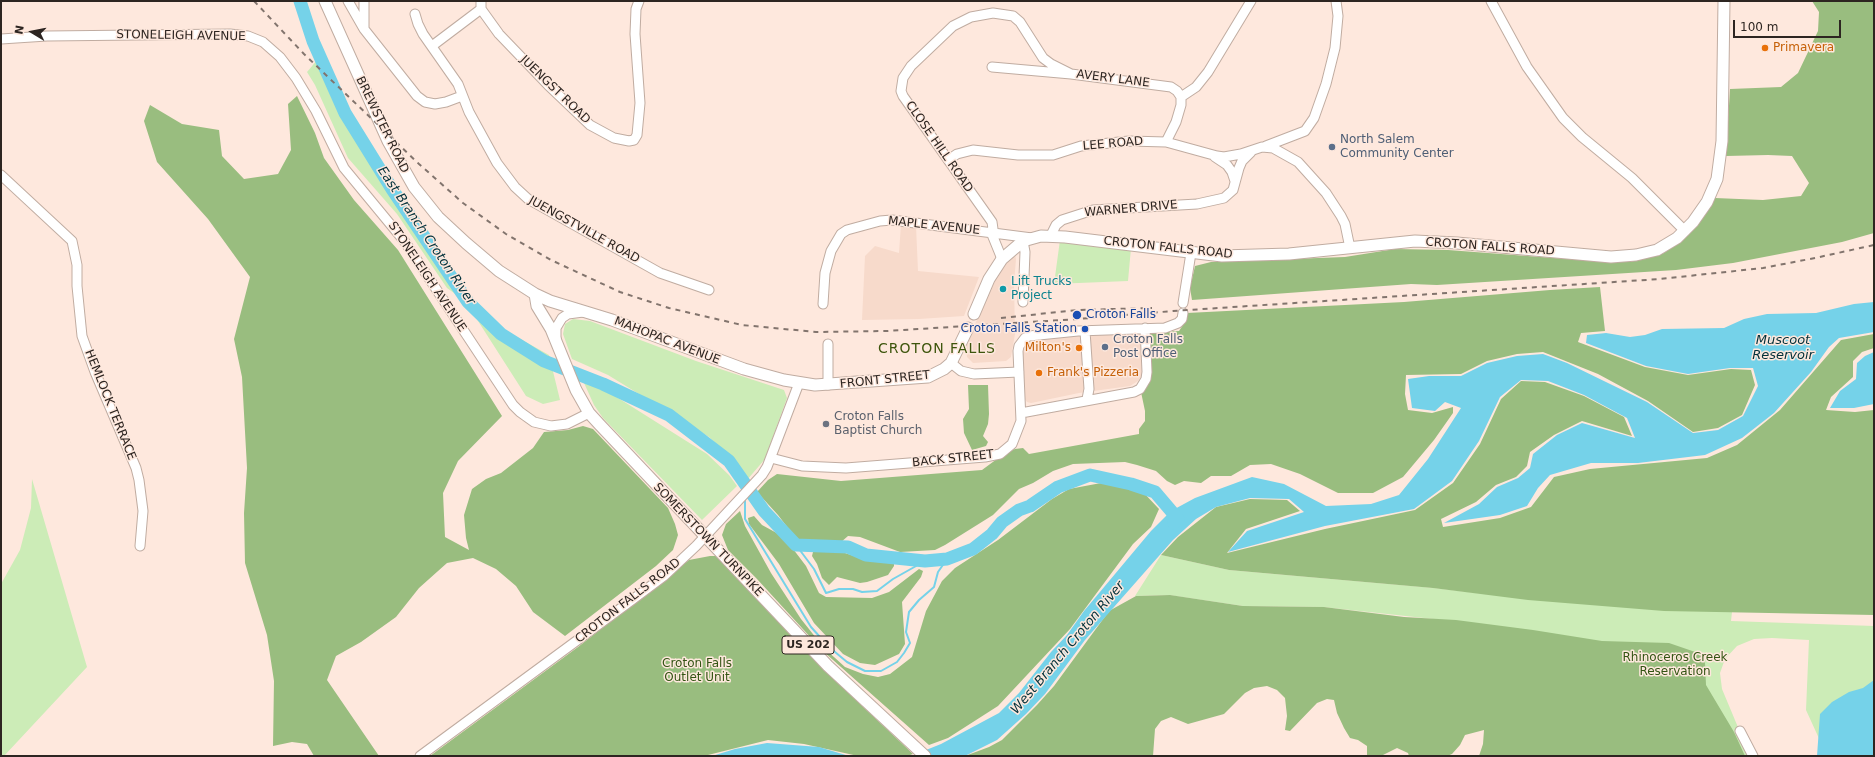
<!DOCTYPE html>
<style>
body{margin:0}
#map{position:relative;width:1875px;height:757px;overflow:hidden;background:#fee8dd;font-family:"DejaVu Sans",sans-serif}
canvas{display:block}
.frame{position:absolute;inset:0;border:2px solid #2d2521;pointer-events:none}
.north{position:absolute;left:12px;top:12px;width:40px;height:40px;-webkit-text-stroke:3px #fee8dd;paint-order:stroke;rotate:280deg;font-size:11px;font-weight:700;line-height:16px;text-align:center;color:#2d2521}
.north::after{content:'';display:block;margin:auto;width:14px;height:18px;background:#2d2521;clip-path:polygon(50% 0,100% 100%,50% 72%,0 100%)}
.scale{position:absolute;left:1733px;top:20px;width:108px;height:18px;box-sizing:border-box;border:2px solid #2d2521;border-top:0;padding-left:5px;font-size:12px;line-height:14px;white-space:nowrap;color:#2d2521;-webkit-text-stroke:3px #fee8dd;paint-order:stroke}
</style>
<div id="map">
<canvas width="1875" height="757"></canvas>
<div class="frame"></div>
<div class="north">N</div>
<div class="scale">100 m</div>
</div>
<script>
const ctx = document.querySelector('canvas').getContext('2d');
ctx.lineJoin = 'round';
function paint(path, color) { ctx.fillStyle = color; ctx.fill(path, 'evenodd'); }
const shape = rows => new Path2D(rows.map(r => 'M' + r).join(''));
function trace(path, color, width, dash) { ctx.strokeStyle = color; ctx.lineWidth = width; ctx.lineCap = dash ? 'butt' : 'round'; ctx.setLineDash(dash || []); ctx.stroke(path); }
function label(font, color, halo, rows, align = 'center') {
  ctx.font = font + ' "DejaVu Sans",sans-serif'; ctx.lineWidth = 3; ctx.setLineDash([]); ctx.textBaseline = 'middle'; ctx.strokeStyle = halo; ctx.fillStyle = color; for (const [text, x, y, turn = 0] of rows) {
    ctx.save(); ctx.translate(x, y); ctx.rotate((+turn || 0) * Math.PI / 180); ctx.textAlign = isNaN(turn) ? turn : align; if (halo) ctx.strokeText(text, 0, 0); ctx.fillText(text, 0, 0); ctx.restore();
  }
}
paint(shape([
 [901,224,916,226,918,271,979,277,964,316,919,319,862,320,865,256,875,246,899,253],
 [1011,255,1015,255,1016,259,1014,283,1015,334,1011,357,1006,361,973,363,967,357,966,348,971,333,994,282],
 [1136,330,1140,335,1142,375,1138,381,1130,386,1079,393,1031,403,1027,402,1024,398,1020,347,1025,340,1074,333,1077,336,1088,336,1089,333]
]), '#f7dacb');
paint(shape([
 [318,59,332,99,390,195,430,244,458,288,483,318,549,355,560,400,543,404,526,396,471,310,461,298,447,288,397,214,348,158,315,85,307,72],
 [1060,240,1131,248,1128,281,1054,284],
 [573,319,590,321,696,361,784,390,787,398,765,459,747,480,738,464,709,437,608,375,572,359,563,334,565,324],
 [580,374,707,454,729,475,737,486,702,520,603,418,594,405],
 [32,479,87,667,4,756,1,756,1,584,20,550,31,508],
 [1161,555,1229,570,1434,588,1528,599,1732,612,1731,621,1874,626,1874,756,1827,756,1806,710,1809,640,1772,638,1754,639,1737,646,1725,659,1720,673,1722,689,1750,756,1658,756,1470,623,1323,607,1243,606,1169,595,1135,596]
]), '#ccecb7');
paint(shape([
 [1812,1,1874,1,1874,233,1842,242,1733,263,1676,270,1437,285,1411,284,1192,300,1190,288,1195,266,1211,262,1345,257,1395,249,1448,250,1607,262,1630,262,1664,253,1681,241,1707,211,1715,198,1763,200,1801,196,1809,183,1792,156,1768,155,1726,156,1730,89,1781,87,1798,73,1818,31,1819,12],
 [297,96,315,133,324,158,354,200,398,250,502,416,458,461,443,493,445,537,469,550,466,538,464,515,472,489,486,479,501,473,533,448,544,432,568,430,583,426,593,429,668,508,675,524,678,535,673,550,656,566,565,636,533,612,516,586,496,569,473,558,447,563,419,588,396,617,361,642,336,656,327,680,379,756,314,756,307,744,292,742,273,746,274,681,267,635,245,563,244,513,247,468,242,377,234,339,250,277,208,219,157,162,144,121,150,105,182,124,219,130,222,156,244,179,278,174,291,150,288,104],
 [1600,287,1605,331,1581,333,1578,342,1645,367,1688,375,1731,369,1751,370,1755,385,1742,415,1718,428,1693,432,1648,401,1598,374,1543,352,1517,354,1487,361,1461,374,1406,375,1405,394,1408,410,1432,413,1453,407,1453,413,1434,440,1403,477,1373,493,1338,493,1300,474,1271,464,1250,465,1231,476,1211,476,1201,483,1184,481,1175,485,1167,481,1156,471,1137,465,1125,462,1073,464,1053,471,1033,483,1019,489,993,515,945,545,935,550,900,552,860,537,848,536,840,543,798,541,778,515,757,492,768,480,777,474,841,481,982,470,1001,456,1015,449,1023,448,1029,454,1139,434,1139,429,1145,421,1145,411,1141,392,1146,388,1149,380,1149,332,1179,331,1183,325,1187,313,1404,302,1550,290],
 [1874,334,1874,348,1862,352,1853,361,1853,377,1831,397,1826,410,1855,412,1874,410,1874,615,1664,611,1528,600,1433,588,1229,570,1161,555,1178,537,1216,507,1250,499,1287,500,1300,511,1246,529,1227,553,1325,529,1415,510,1453,483,1480,444,1501,399,1521,381,1545,382,1584,396,1624,417,1632,436,1582,421,1554,435,1530,452,1527,466,1516,477,1496,485,1476,502,1441,519,1443,527,1500,518,1531,507,1554,477,1590,469,1707,458,1737,445,1780,410,1841,340],
 [968,385,988,385,989,414,988,424,983,436,988,442,986,446,972,450,964,433,963,419,969,409],
 [1101,483,1126,486,1143,492,1159,509,1151,527,1133,544,1070,629,998,706,948,738,929,745,824,652,757,579,728,550,722,535,726,524,740,511,745,526,771,573,801,619,824,648,845,667,863,674,878,677,890,674,912,657,926,611,942,581,955,568,998,540,1052,499,1069,489],
 [754,516,762,525,784,537,806,566,819,593,826,597,872,598,889,592,919,569,923,571,921,577,902,602,905,644,899,654,875,665,860,663,843,654,814,623,779,564,749,524,748,518],
 [825,550,839,551,866,560,876,559,894,563,894,566,888,575,867,582,860,583,837,577,829,585,822,578,817,564,812,556,813,552],
 [710,556,719,556,784,626,857,701,913,754,907,756,858,756,804,744,768,740,704,756,430,756,578,647,689,560],
 [1170,595,1243,606,1324,607,1404,617,1456,620,1533,630,1602,641,1669,643,1701,654,1705,663,1706,685,1734,732,1745,756,1479,756,1483,744,1484,730,1465,735,1460,745,1452,754,1447,756,1409,756,1408,753,1397,748,1381,756,1367,756,1367,746,1358,740,1350,738,1344,728,1337,713,1334,700,1327,699,1317,703,1290,731,1285,730,1287,716,1285,698,1277,690,1267,686,1254,688,1245,693,1224,714,1188,724,1171,717,1161,721,1155,729,1153,756,965,756,989,747,1002,740,1037,705,1054,686,1109,611,1136,596]
]), '#99bd7f');
paint(shape([
 [1874,302,1874,332,1839,338,1829,347,1811,372,1774,413,1742,438,1705,455,1638,463,1591,463,1550,475,1538,488,1527,506,1500,515,1444,523,1479,504,1497,487,1518,478,1530,468,1533,454,1557,435,1582,423,1635,438,1627,418,1584,395,1548,381,1521,380,1500,397,1479,441,1452,481,1414,509,1325,526,1228,552,1247,531,1304,512,1289,499,1250,498,1216,507,1196,519,1173,540,1085,640,1045,694,1026,714,997,740,965,756,911,756,941,744,999,713,1019,693,1051,652,1067,635,1084,611,1151,531,1171,511,1195,498,1252,477,1284,484,1326,506,1371,504,1399,495,1428,459,1461,408,1445,402,1435,411,1412,408,1408,379,1429,376,1461,376,1487,363,1517,356,1543,354,1567,363,1647,402,1693,433,1718,430,1743,416,1758,386,1753,368,1730,368,1688,374,1646,366,1586,343,1587,335,1606,333,1630,337,1645,335,1662,329,1724,328,1744,319,1767,314,1816,313,1854,304],
 [1874,352,1874,404,1854,408,1830,408,1840,391,1856,379,1857,363,1865,356],
 [1874,680,1874,756,1817,756,1820,714,1832,702,1849,692,1863,688],
 [767,743,819,747,849,756,712,756,735,749]
]), '#75d2e9');
trace(shape([
 [744,482,744,489],
 [745,499,745,519,811,627,829,647,847,662,865,671,881,671,897,662,904,653,910,643,906,632,909,612,919,600,934,587,938,572,947,559],
 [796,545,814,569,826,593,839,589,853,589,862,592,877,591,893,579,925,561]
]), '#75d2e9', 2);
trace(shape([
 [300,1,313,41,345,113,392,189,468,302,501,334,544,361,603,384,669,415,729,461,764,511,796,545,848,547,866,555,925,561,947,559,973,549,992,534,1002,522,1019,510,1030,506,1058,487,1090,475,1131,484,1155,492,1178,519,1174,523]
]), '#75d2e9', 13);
const minor = shape([
 [348,1,364,29,417,96,425,102,435,104,446,102,462,96],
 [481,1,481,9,499,34,548,85,590,125,614,138,629,141,634,140,637,135,640,103,635,34,636,9,639,1],
 [1491,1,1527,67,1563,118,1582,137,1632,178,1685,231],
 [415,14,418,24,423,34,458,84,469,112,497,163,515,187,528,199,660,273,709,290],
 [364,29,364,1],
 [1,39,47,36,230,34,248,36,263,42,280,57,296,78,316,111,344,168,405,242,513,405,520,412,534,422,551,426,567,424,589,413],
 [432,46,481,9],
 [992,67,1071,74,1171,87,1177,91,1181,97,1181,105,1176,122,1166,142],
 [1181,97,1196,87,1208,72,1251,1],
 [1266,146,1305,131,1314,118,1326,84,1335,48,1338,16,1336,1],
 [1215,157,1227,165,1232,172,1235,181],
 [948,160,957,154,973,150,1018,155,1053,155,1081,146,1129,141,1166,142,1217,156,1224,157,1241,154,1262,147,1273,148,1298,162,1326,193,1341,216,1345,224,1350,248],
 [1,175,72,241,77,265,77,286,82,336,95,372,136,468,139,480,143,511,140,546],
 [1051,235,1056,225,1062,220,1093,210,1197,204,1224,198,1233,190,1239,168,1242,161,1251,152],
 [1023,241,1025,252,1023,302],
 [1002,259,991,232,993,229,992,222,903,96,901,91,903,78,911,66,953,26,971,17,993,13,1013,16,1020,22,1043,58,1051,64,1071,74],
 [1183,303,1191,253],
 [823,304,825,273,831,251,841,234,847,230,880,221,892,220,1032,238],
 [1085,331,1089,389,1087,399],
 [556,340,556,328,562,318,568,314,583,312],
 [951,363,961,371,974,374,1019,372],
 [828,385,828,344],
 [1021,413,1134,392,1140,389,1146,379,1147,372,1145,328],
 [771,458,802,466,846,468,985,457,1000,454,1012,444,1021,421,1018,351,1019,346,1025,338,1029,336,1078,331,1165,328,1178,323,1182,319,1183,313],
 [1740,731,1753,756],
 [420,756,632,600,664,576,696,546,762,475,767,467,799,383]
]);
const major = shape([
 [325,1,388,141,414,187,438,217,466,243,499,271,535,294,550,301,612,320,744,369,784,380,815,385,928,377,944,369,951,363,968,328],
 [535,294,537,306,551,329,576,390,589,413,600,425,828,666,925,756],
 [974,314,989,279,1002,259,1023,241,1041,236,1065,237,1222,256,1289,254,1415,241,1457,243,1611,257,1636,255,1657,250,1677,238,1693,222,1707,202,1717,179,1722,141,1724,1]
]);
trace(minor, '#c0aca1', 11);
trace(major, '#c0aca1', 13);
trace(minor, '#fff', 9);
trace(major, '#fff', 11);
trace(shape([
 [254,1,304,54,419,164,463,203,506,234,551,260,620,292,669,308,742,325,816,332,887,331,1078,319,1173,311,1660,279,1763,268,1815,258,1874,245],
 [1001,318,1078,310,1152,308]
]), '#82746d', 2, [5, 5]);
for (const [x, y, r, color] of [
 [1765,48,4,"#e8710a"],
 [1332,147,4,"#5c6f8a"],
 [1003,289,4,"#0f9aa8"],
 [1077,315,5,"#1a4fb4"],
 [1085,329,4,"#1a4fb4"],
 [1105,347,4,"#5c6f8a"],
 [1079,348,4,"#e8710a"],
 [1039,373,4,"#e8710a"],
 [826,424,4,"#6b7280"]
]) { const dot = new Path2D(); dot.arc(x, y, r, 0, 2 * Math.PI); ctx.fillStyle = color; ctx.fill(dot); trace(dot, '#fee8dd', 1.5); }
for (const [x, y, w] of [
 [808,645,52]
]) { const box = new Path2D(); box.roundRect(x - w / 2, y - 9, w, 18, 3); ctx.fillStyle = '#fee8dd'; ctx.fill(box); trace(box, '#2d2521', 1); }
label('bold 11px', '#2d2521', null, [
 ["US 202",808,645]
]);
label('12px', '#2d2521', '#fee8dd', [
 ["STONELEIGH AVENUE",181,36,1],
 ["AVERY LANE",1113,79,7],
 ["JUENGST ROAD",555,90,44],
 ["BREWSTER ROAD",382,125,64],
 ["LEE ROAD",1113,144,-5],
 ["CLOSE HILL ROAD",939,147,55],
 ["WARNER DRIVE",1131,209,-5],
 ["MAPLE AVENUE",934,226,6],
 ["JUENGSTVILLE ROAD",584,230,29],
 ["CROTON FALLS ROAD",1490,247,4],
 ["CROTON FALLS ROAD",1168,248,6],
 ["STONELEIGH AVENUE",427,277,56],
 ["MAHOPAC AVENUE",667,341,21],
 ["FRONT STREET",885,380,-6],
 ["HEMLOCK TERRACE",110,405,68],
 ["BACK STREET",953,459,-6],
 ["SOMERSTOWN TURNPIKE",708,540,46],
 ["CROTON FALLS ROAD",628,601,-38]
]);
label('12px', '#c56008', '#fee8dd', [
 ["Primavera",1773,48],
 ["Milton's",1071,348,"right"],
 ["Frank's Pizzeria",1047,373]
], 'left');
label('12px', '#4e5e75', '#fee8dd', [
 ["North Salem",1340,140],
 ["Community Center",1340,154],
 ["Croton Falls",1113,340],
 ["Post Office",1113,354]
], 'left');
label('12px', '#0d838f', '#fee8dd', [
 ["Lift Trucks",1011,282],
 ["Project",1011,296]
], 'left');
label('12px', '#164399', '#fee8dd', [
 ["Croton Falls",1086,315],
 ["Croton Falls Station",1077,329,"right"]
], 'left');
label('12px', '#5b616d', '#fee8dd', [
 ["Croton Falls",834,417],
 ["Baptist Church",834,431]
], 'left');
label('12px', '#335413', '#fee8dd', [
 ["Rhinoceros Creek",1675,658],
 ["Reservation",1675,672],
 ["Croton Falls",697,664],
 ["Outlet Unit",697,678]
]);
label('italic 13px', '#02313b', '#fee8dd', [
 ["East Branch Croton River",426,236,56],
 ["Muscoot",1783,341],
 ["Reservoir",1783,356],
 ["West Branch Croton River",1068,648,-50]
]);
ctx.letterSpacing = '1px';
label('14px', '#3d550c', '#fee8dd', [
 ["CROTON FALLS",937,349]
]);
ctx.letterSpacing = '0px';
</script>
